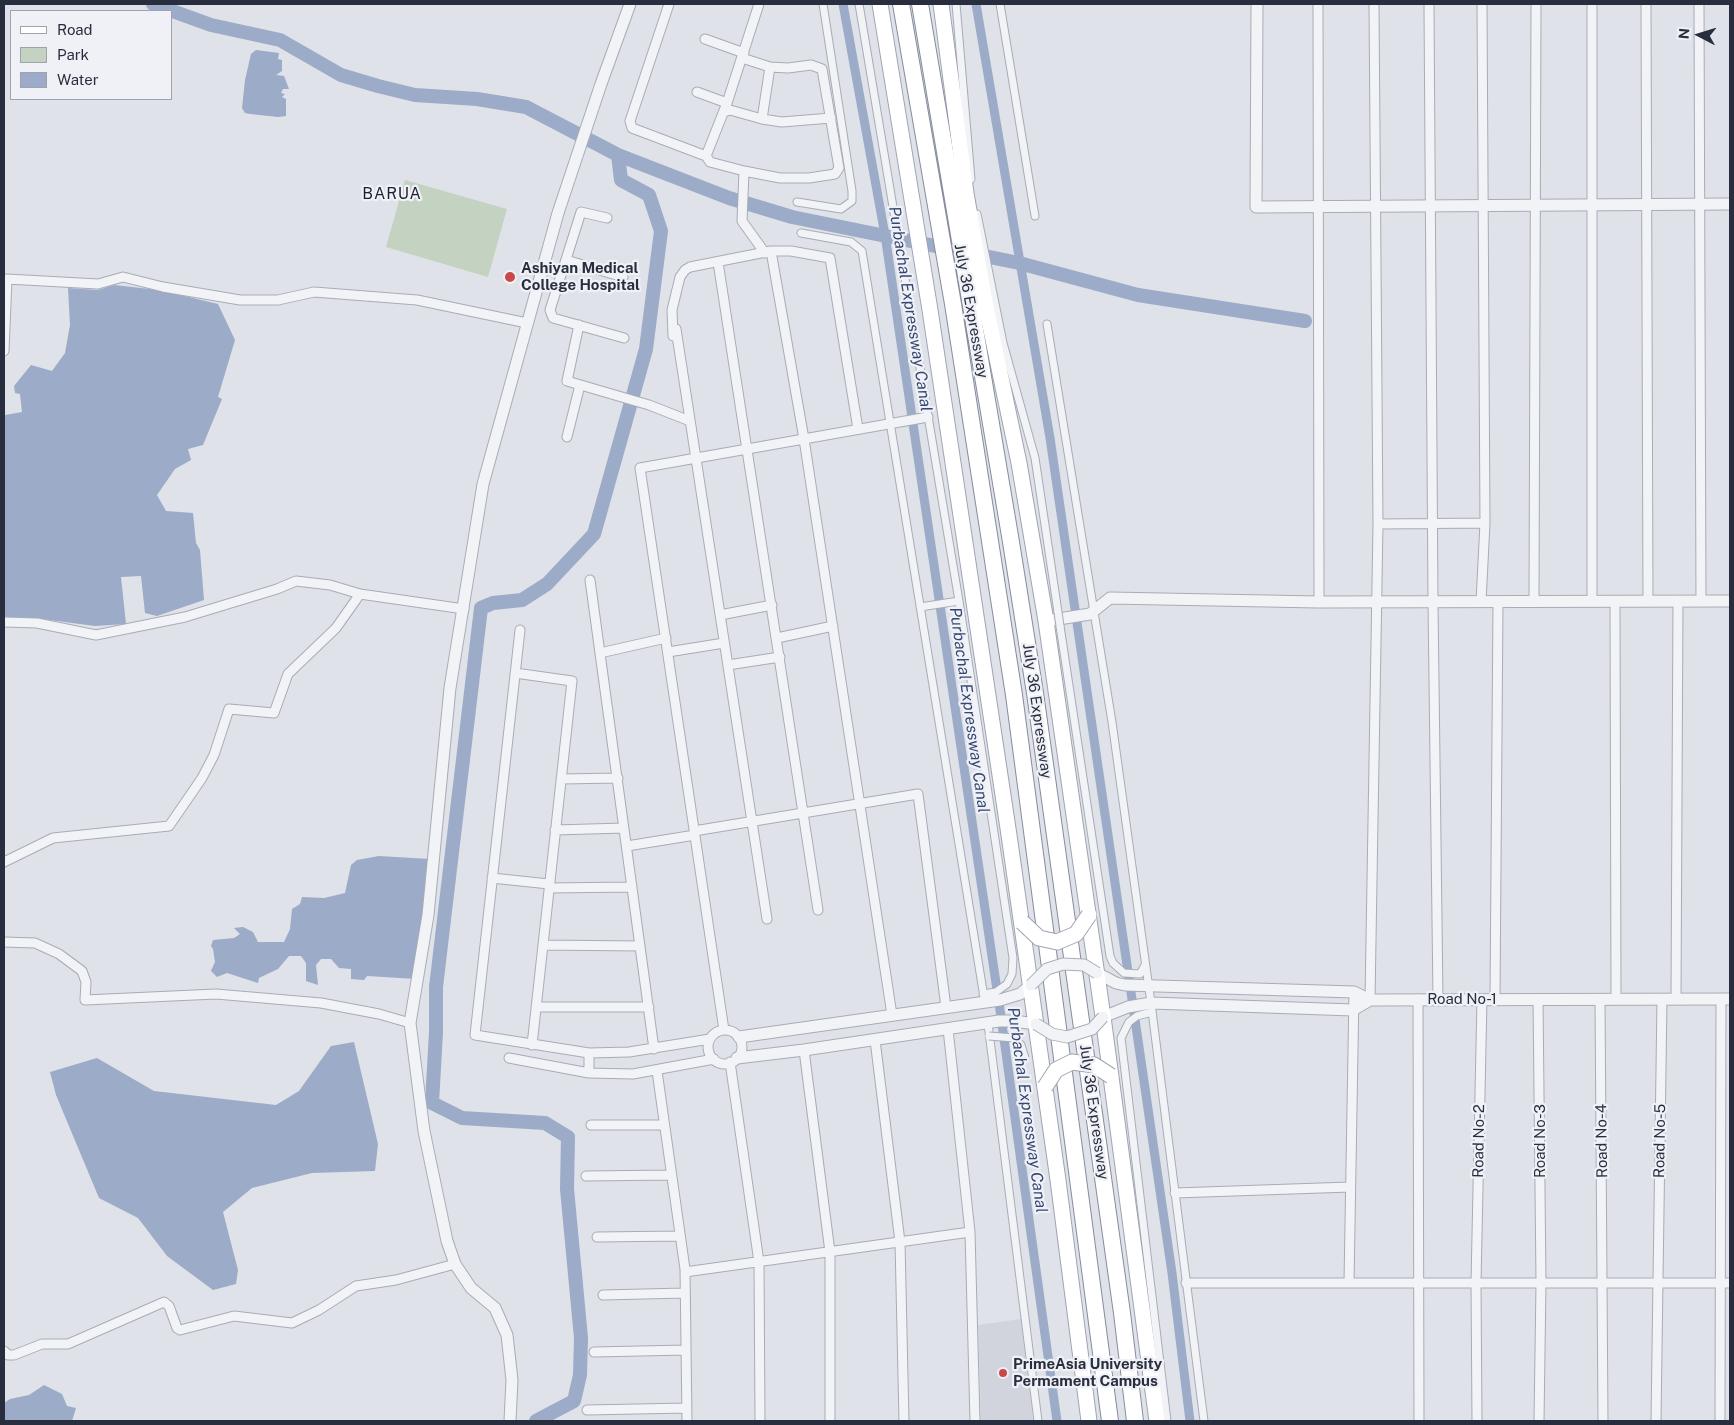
<!DOCTYPE html>
<style>
body{margin:0}
#map{position:relative;width:1734px;height:1425px;overflow:hidden;background:#dfe2e8;font-family:"Public Sans",sans-serif}
canvas{display:block}
.frame{position:absolute;inset:0;border:5px solid #292e3f;pointer-events:none}
.legend{position:absolute;left:10px;top:10px;width:162px;height:90px;box-sizing:border-box;background:#eff1f6;border:1px solid #a0a3ad;margin:0;padding:6px 9px;list-style:none;font-size:15px;color:#292e3f}
.legend li{display:flex;align-items:center;gap:10px;height:25px}
.legend b{width:25px;border:1px solid #a0a3ad}
.north{position:absolute;left:1674px;top:10px;width:50px;height:50px;-webkit-text-stroke:4px #eff1f6;paint-order:stroke;rotate:275deg;font-size:14px;font-weight:700;line-height:20px;text-align:center;color:#292e3f}
.north::after{content:'';display:block;margin:auto;width:18px;height:22px;background:#292e3f;clip-path:polygon(50% 0,100% 100%,50% 72%,0 100%)}
</style>
<div id="map">
<canvas width="1734" height="1425"></canvas>
<div class="frame"></div>
<ul class="legend">
<li><b style="height:6px;background:#fff"></b>Road</li>
<li><b style="height:14px;background:#c3d2c1"></b>Park</li>
<li><b style="height:14px;background:#9cabc7"></b>Water</li>
</ul>
<div class="north">N</div>
</div>
<script>
const ctx = document.querySelector('canvas').getContext('2d');
ctx.lineJoin = 'round';
function paint(path, color) { ctx.fillStyle = color; ctx.fill(path, 'evenodd'); }
const shape = rows => new Path2D(rows.map(r => 'M' + r).join(''));
function trace(path, color, width, dash) { ctx.strokeStyle = color; ctx.lineWidth = width; ctx.lineCap = dash ? 'butt' : 'round'; ctx.setLineDash(dash || []); ctx.stroke(path); }
function label(font, color, halo, rows, align = 'center') {
  ctx.font = font + ' "Public Sans",sans-serif'; ctx.lineWidth = 4.5; ctx.setLineDash([]); ctx.textBaseline = 'middle'; ctx.strokeStyle = halo; ctx.fillStyle = color; for (const [text, x, y, turn = 0] of rows) {
    ctx.save(); ctx.translate(x, y); ctx.rotate((+turn || 0) * Math.PI / 180); ctx.textAlign = isNaN(turn) ? turn : align; if (halo) ctx.strokeText(text, 0, 0); ctx.fillText(text, 0, 0); ctx.restore();
  }
}
paint(shape([
 [1021,1319,1033,1421,981,1421,978,1325]
]), '#d2d4dd');
paint(shape([
 [405,180,507,209,488,277,386,247]
]), '#c3d2c1');
paint(shape([
 [256,50,279,53,278,59,282,60,282,71,276,75,284,76,289,89,283,89,281,93,285,94,282,97,286,99,286,116,278,117,250,114,245,113,242,108,245,80,251,54],
 [114,285,159,290,218,304,235,340,218,397,222,399,203,445,188,449,191,460,175,469,157,495,166,511,193,513,196,543,200,550,204,600,157,616,145,613,141,576,121,577,126,624,95,626,42,619,4,617,4,408,5,415,22,412,20,394,15,393,14,386,31,365,52,371,65,353,70,325,68,288,98,290],
 [379,856,430,859,416,979,367,976,364,980,351,979,351,969,339,968,331,959,321,959,316,965,318,985,306,981,306,963,301,956,289,956,278,969,259,978,258,983,227,973,217,977,211,971,215,962,213,949,211,946,213,940,234,938,240,934,234,928,243,927,253,932,258,942,284,942,290,929,292,909,300,904,302,897,324,898,345,893,351,865,357,860],
 [354,1042,378,1144,375,1171,312,1173,252,1188,223,1212,238,1270,236,1284,213,1290,167,1256,138,1218,99,1198,56,1095,50,1072,97,1058,154,1091,276,1105,299,1091,331,1046],
 [44,1385,62,1394,67,1406,76,1408,72,1421,4,1421,4,1403,10,1399,29,1395]
]), '#9cabc7');
trace(shape([
 [843,4,885,235,1000,1010,1057,1421],
 [976,4,1050,438,1172,1273,1190,1421]
]), '#9cabc7', 9);
trace(shape([
 [153,4,211,25,280,40,341,75,378,86,415,95,477,99,526,107,618,155,729,198,792,217,1019,263,1138,295,1305,321],
 [536,1421,574,1401,580,1375,581,1338,567,1189,568,1137,545,1123,462,1118,432,1103,436,1032,436,987,481,608,493,603,522,600,547,584,594,534,646,349,661,231,649,195,621,180,618,155]
]), '#9cabc7', 14);
const pedestrian = shape([
 [859,4,959,601,1013,958,1012,974,1007,984,996,992,983,994],
 [956,4,971,179],
 [1000,4,1035,216],
 [797,202,841,209,852,201,852,191,823,4],
 [977,214,1003,343,1035,458,1058,612],
 [801,233,851,242,862,251,984,997],
 [1047,324,1112,722,1151,1003,1204,1421],
 [920,607,959,601],
 [1060,626,1110,956,1113,963,1124,973,1140,974,1145,965],
 [1152,1012,1137,1016,1129,1022,1121,1038,1167,1421],
 [988,1024,1038,1421]
]);
const minor = shape([
 [669,4,630,121,632,128,706,156,710,162,744,171,780,178,809,178,835,174,839,168,822,69,811,65,788,68,770,67,742,58],
 [1318,4,1319,602],
 [1429,4,1433,602,1438,999],
 [1592,4,1592,602],
 [1646,4,1648,601],
 [1699,4,1701,601],
 [705,39,744,53],
 [697,92,727,103],
 [724,112,730,110,762,119,782,122,831,118],
 [762,119,770,67],
 [706,156,727,103,759,4],
 [744,171,742,221,765,253],
 [607,218,581,212,550,310,553,318,624,338],
 [771,251,804,439,892,1015],
 [566,260,623,277],
 [718,262,818,910],
 [579,325,567,381,649,405,690,421],
 [676,329,767,919],
 [673,336,672,310,680,277,685,270,690,267,771,251,791,251,830,258,858,429],
 [4,351,7,279,98,284,123,277,163,287,240,300,278,300,314,292,417,300,527,323],
 [567,437,580,385],
 [1378,524,1485,523],
 [590,580,654,1049],
 [1615,601,1616,999],
 [1481,602,1485,523,1482,4],
 [1534,602,1536,4],
 [720,615,772,605],
 [4,622,37,623,96,635,185,617,277,589,296,581,330,585,360,594,464,609],
 [520,630,475,1035,589,1053,629,1052,710,1039],
 [777,638,833,626],
 [668,652,724,643],
 [600,653,666,638],
 [728,665,780,657],
 [515,673,572,681,532,1045],
 [561,779,618,778],
 [555,830,624,828],
 [694,831,918,794,946,1007],
 [627,846,695,835],
 [4,862,53,838,169,826,202,778,214,755,229,709,274,713,288,674,336,628,360,594],
 [492,878,549,884],
 [549,888,632,887],
 [4,942,35,943,59,954,82,971,86,982,85,1000,216,994,321,1003,379,1014,410,1023],
 [543,945,640,946],
 [1418,999,1419,1421],
 [1495,999,1498,602],
 [1538,999,1541,1283,1539,1421],
 [1600,999,1603,1421],
 [1676,999,1678,601],
 [1370,1000,1378,524,1374,4],
 [536,1007,649,1007],
 [948,1029,970,1232,975,1421],
 [724,1030,640,468,928,417],
 '708 1047a17 17 0 1 1 34 0a17 17 0 1 1-34 0Z',
 [875,1040,900,1242,904,1421],
 [804,1050,830,1252,830,1421],
 [509,1058,589,1073,633,1074,714,1059],
 [730,1062,759,1262,760,1421],
 [657,1071,685,1269,687,1421],
 [589,1073,589,1053],
 [591,1125,664,1125],
 [586,1176,671,1175],
 [1175,1193,1350,1187],
 [597,1237,680,1236],
 [685,1272,970,1232],
 [1186,1283,1730,1283],
 [1349,1283,1354,992],
 [603,1295,685,1293],
 [4,1351,8,1355,14,1355,42,1344,68,1344,164,1302,169,1306,177,1328,180,1330,234,1316,292,1323,319,1310,356,1286,396,1280,455,1264],
 [594,1352,686,1350],
 [587,1410,687,1408],
 [1477,1421,1476,1283,1482,999],
 [1656,1421,1662,999],
 [1720,1421,1721,999]
]);
const tertiary = shape([
 [1257,4,1256,207,1730,204],
 [1046,621,1090,614,1110,598,1319,602,1730,601],
 [1097,973,1116,983,1125,985,1354,992,1370,1000,1730,999],
 [1103,1017,1128,1007,1151,1003,1353,1010,1370,1000],
 [739,1037,1000,1000,1020,994,1031,985],
 [737,1058,804,1050,999,1021,1014,1021,1036,1024],
 [510,1421,512,1380,507,1335,495,1308,471,1288,455,1264,447,1241,424,1131,410,1023,428,915,450,688,483,484,558,213,601,84,630,4]
]);
const primary = shape([
 [880,4,930,310,1009,835,1058,1180,1089,1421],
 [941,4,966,193,984,297,1019,463,1046,621,1103,1017,1157,1421]
]);
const motorway = shape([
 [901,4,953,304,1014,695,1110,1421],
 [920,4,1011,542,1035,693,1122,1313,1135,1421]
]);
trace(pedestrian, '#a8acb5', 9);
trace(minor, '#a8acb5', 11);
trace(tertiary, '#a8acb5', 13);
trace(primary, '#9fa4b3', 17);
trace(motorway, '#878d9e', 18);
trace(pedestrian, '#f2f3f7', 7);
trace(minor, '#f2f3f7', 9);
trace(tertiary, '#f2f3f7', 11);
trace(primary, '#fff', 15);
trace(motorway, '#fff', 16);
const pedestrianBridge = shape([
 [1058,612,1060,626],
 [989,1036,1014,1038,1021,1045,1025,1058]
]);
const tertiaryBridge = shape([
 [1031,985,1047,969,1063,964,1084,965,1097,973],
 [1036,1024,1052,1034,1067,1037,1092,1029,1103,1017]
]);
const primaryBridge = shape([
 [1022,922,1039,938,1057,942,1076,934,1089,915],
 [1045,1087,1056,1070,1072,1062,1094,1065,1111,1076]
]);
trace(pedestrianBridge, '#a8acb5', 9, []);
trace(tertiaryBridge, '#a8acb5', 13, []);
trace(primaryBridge, '#9fa4b3', 17, []);
trace(pedestrianBridge, '#f2f3f7', 7);
trace(tertiaryBridge, '#f2f3f7', 11);
trace(primaryBridge, '#fff', 15);
for (const [x, y, r, color] of [
 [510,277,6,"#c9494a"],
 [1003,1373,5,"#c9494a"]
]) { const dot = new Path2D(); dot.arc(x, y, r, 0, 2 * Math.PI); ctx.fillStyle = color; ctx.fill(dot); trace(dot, '#eff1f6', 2); }
label('bold 15px', '#292e3f', '#eff1f6', [
 ["Ashiyan Medical",521,268],
 ["College Hospital",521,285],
 ["PrimeAsia University",1013,1364],
 ["Permament Campus",1013,1381]
], 'left');
label('15px', '#292e3f', '#eff1f6', [
 ["July 36 Expressway",971,311,80],
 ["July 36 Expressway",1037,711,82],
 ["Road No-1",1462,999],
 ["July 36 Expressway",1094,1112,82],
 ["Road No-2",1479,1141,-89],
 ["Road No-3",1540,1141,-90],
 ["Road No-4",1602,1141,-91],
 ["Road No-5",1660,1141,-89]
]);
ctx.letterSpacing = '1px';
label('16px', '#1b1f30', '#eff1f6', [
 ["BARUA",392,194]
]);
ctx.letterSpacing = '0px';
label('italic 16px', '#344771', '#eff1f6', [
 ["Purbachal Expressway Canal",910,309,81],
 ["Purbachal Expressway Canal",969,710,82],
 ["Purbachal Expressway Canal",1027,1110,82]
]);
</script>
